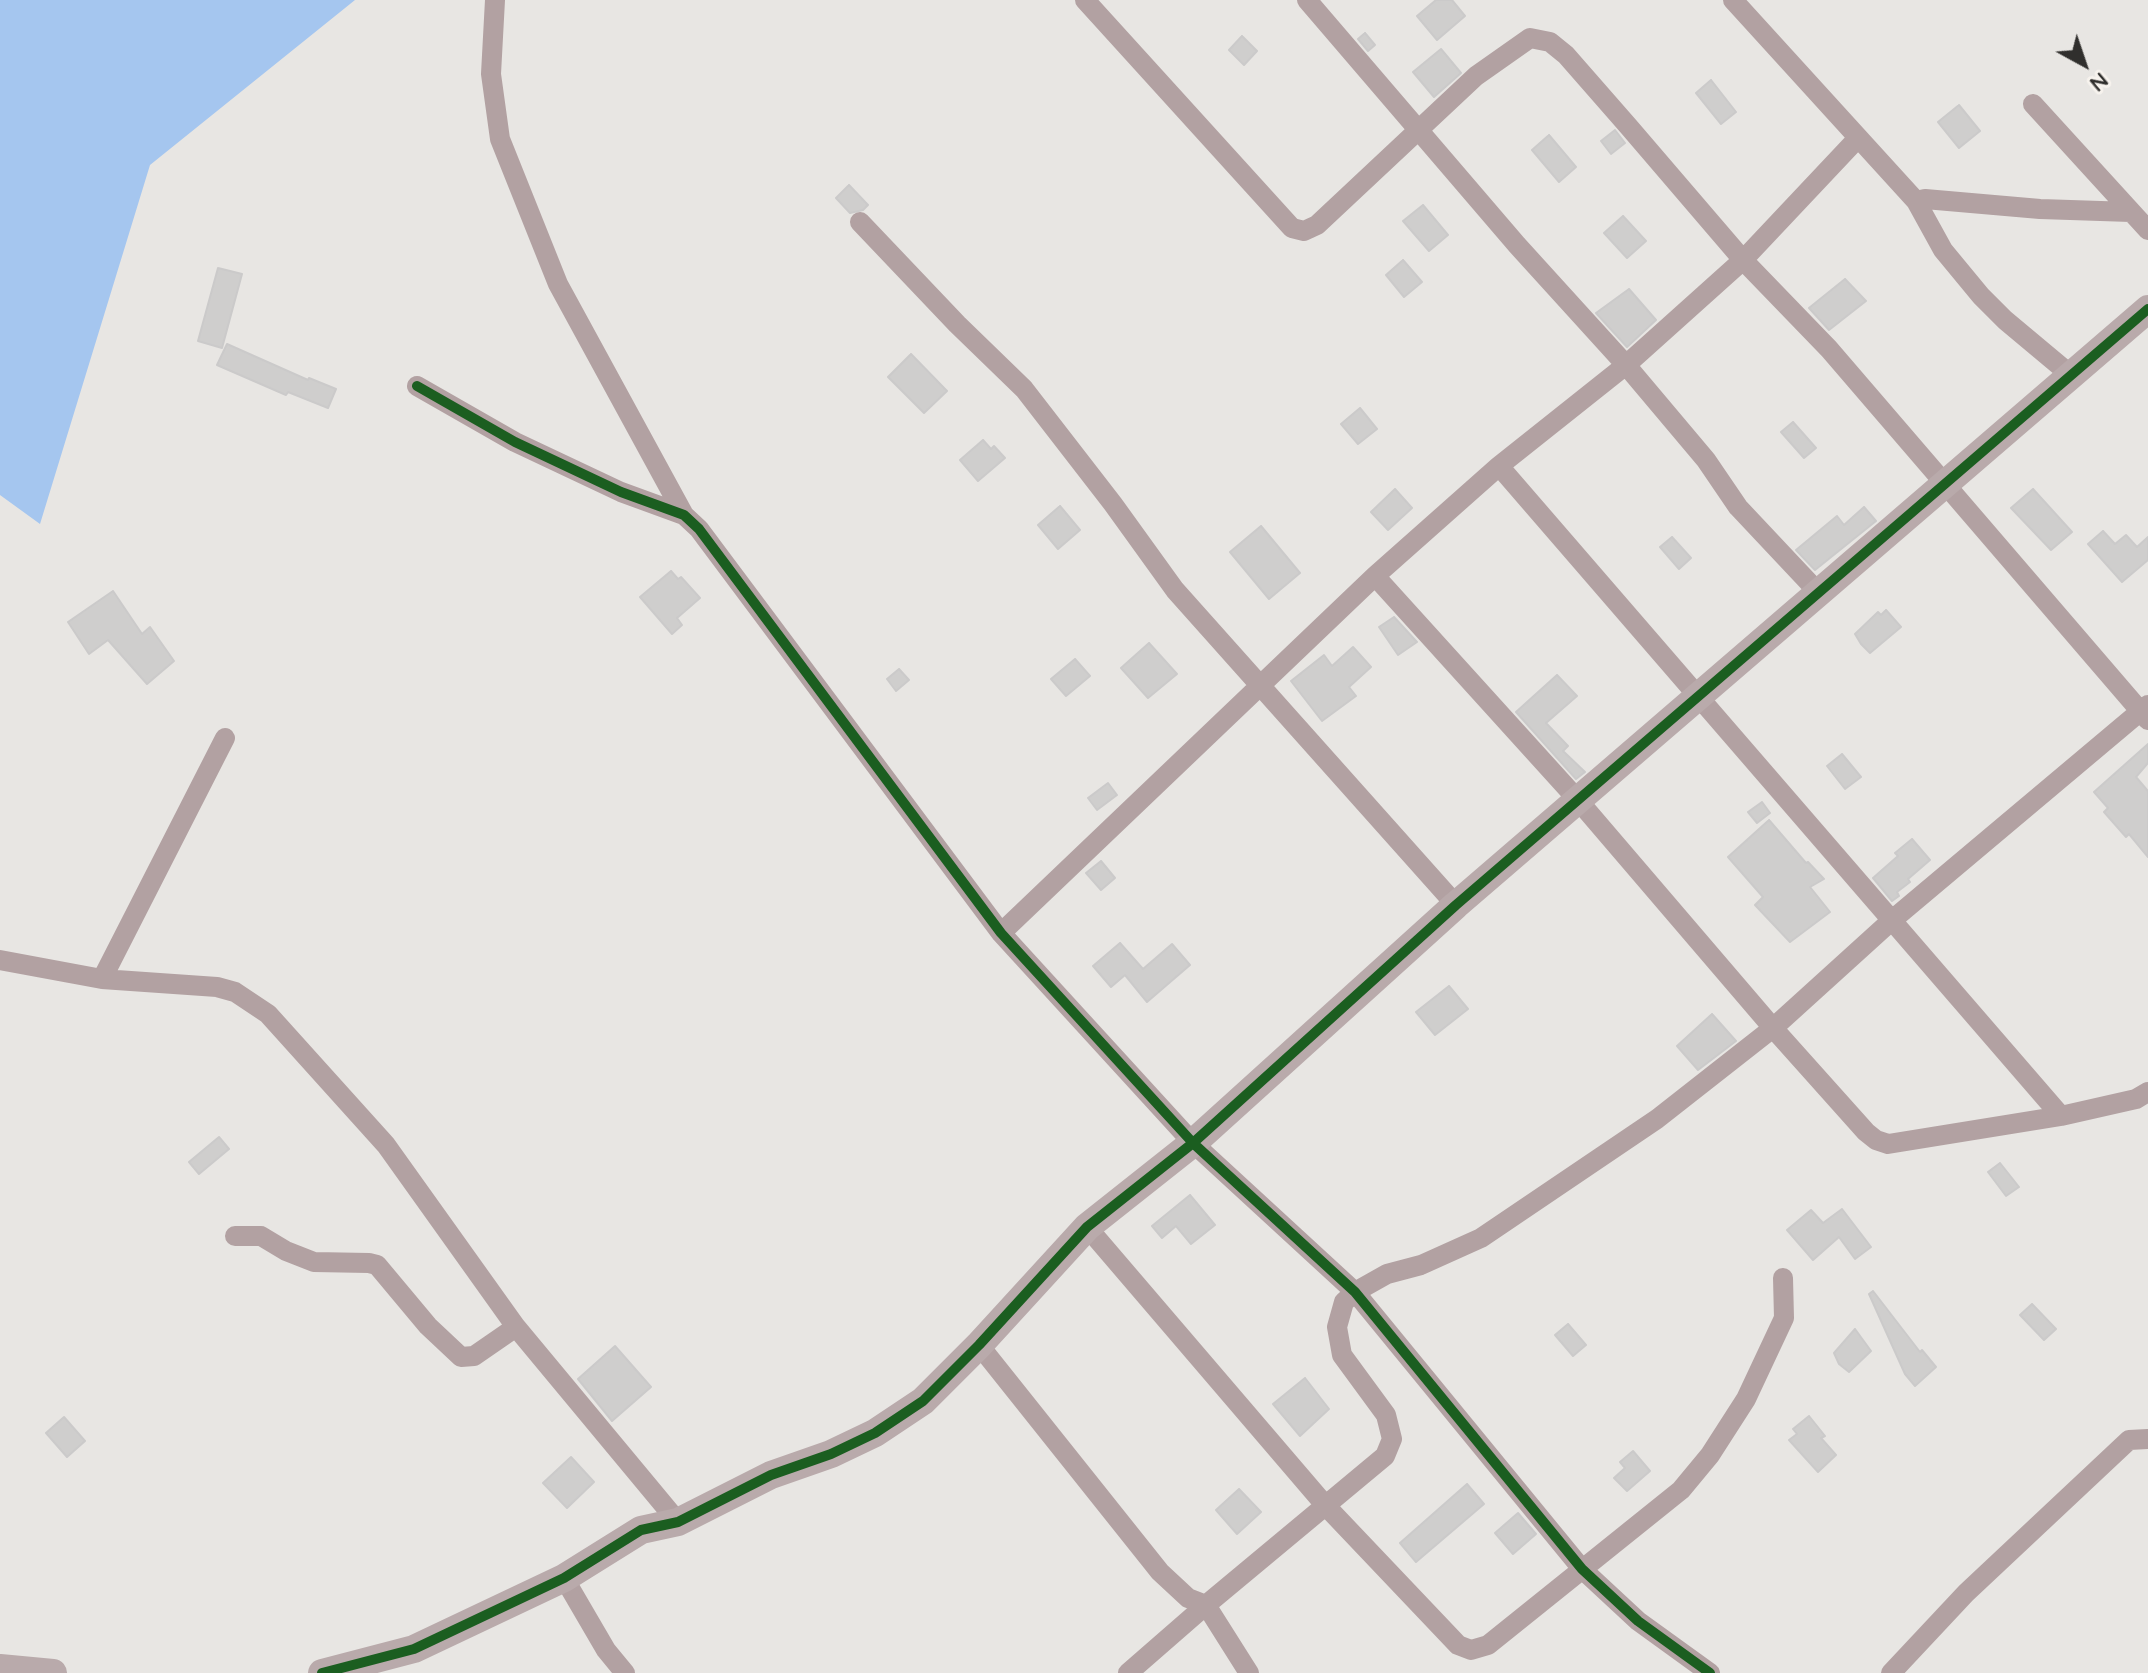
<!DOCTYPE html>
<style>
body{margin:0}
#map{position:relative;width:2148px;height:1673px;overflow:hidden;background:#e8e6e3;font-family:Quicksand,sans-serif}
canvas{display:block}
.north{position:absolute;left:2044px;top:24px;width:80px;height:80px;-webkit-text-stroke:6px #f7f3ee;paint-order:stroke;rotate:140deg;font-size:22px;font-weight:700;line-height:32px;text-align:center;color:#302f2d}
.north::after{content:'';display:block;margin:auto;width:28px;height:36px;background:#302f2d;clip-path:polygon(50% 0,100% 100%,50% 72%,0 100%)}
</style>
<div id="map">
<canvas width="2148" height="1673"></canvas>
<div class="north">N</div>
</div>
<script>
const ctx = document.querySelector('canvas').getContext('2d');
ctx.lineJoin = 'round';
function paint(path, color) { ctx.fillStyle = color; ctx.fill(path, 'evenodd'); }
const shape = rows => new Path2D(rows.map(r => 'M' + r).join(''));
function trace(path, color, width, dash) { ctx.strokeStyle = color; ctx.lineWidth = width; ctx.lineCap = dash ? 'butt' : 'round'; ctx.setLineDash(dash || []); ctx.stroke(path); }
paint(shape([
 [0,0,355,0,150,165,40,524,0,495]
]), '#a5c6ef');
const building = shape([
 [1436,0,1452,0,1465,16,1437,40,1417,16,1436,0],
 [1365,33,1375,45,1368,51,1358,39,1365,33],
 [1242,36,1257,51,1244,65,1229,50,1242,36],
 [1441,49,1461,73,1434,97,1413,72,1441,49],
 [1711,80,1736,112,1721,124,1696,93,1711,80],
 [1959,105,1980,131,1959,148,1938,122,1959,105],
 [1615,130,1625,143,1611,154,1601,141,1615,130],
 [1549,135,1576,167,1559,182,1532,150,1549,135],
 [849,185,868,205,863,210,850,213,836,198,849,185],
 [1423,205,1448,235,1429,251,1403,221,1423,205],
 [1623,216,1646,241,1627,258,1604,233,1623,216],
 [1403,260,1422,282,1404,297,1386,275,1403,260],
 [218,268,242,274,222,348,198,341,218,268],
 [1845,279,1866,301,1829,330,1809,308,1845,279],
 [1629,289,1656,320,1627,347,1596,313,1629,289],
 [227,344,308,380,309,378,336,389,328,408,288,392,286,395,217,365,227,344],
 [911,354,947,391,924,413,888,377,911,354],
 [1360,408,1377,429,1358,444,1341,424,1360,408],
 [1793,422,1816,448,1804,458,1781,432,1793,422],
 [983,440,991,449,994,446,1005,458,978,481,960,460,983,440],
 [1395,489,1412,508,1388,530,1371,512,1395,489],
 [2033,489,2072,532,2051,550,2011,508,2033,489],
 [1060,506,1080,530,1058,549,1038,525,1060,506],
 [1864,507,1876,521,1815,570,1796,550,1837,516,1844,525,1864,507],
 [1261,526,1300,573,1269,599,1230,552,1261,526],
 [2103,531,2115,544,2126,535,2137,547,2148,537,2148,560,2122,582,2088,544,2103,531],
 [1672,537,1691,558,1679,569,1660,547,1672,537],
 [671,571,678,579,681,577,700,598,677,618,682,625,672,634,640,597,671,571],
 [113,591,142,634,150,627,174,661,147,684,108,640,89,654,68,622,113,591],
 [1886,610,1901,627,1870,653,1861,644,1855,634,1878,612,1881,615,1886,610],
 [1394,617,1417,642,1398,655,1379,627,1394,617],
 [1149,643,1177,674,1148,698,1121,668,1149,643],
 [1353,647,1371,667,1349,687,1356,696,1322,721,1291,681,1324,655,1332,666,1353,647],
 [1075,659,1090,676,1066,696,1051,679,1075,659],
 [899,669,909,680,896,691,887,679,899,669],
 [1557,675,1577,696,1546,723,1568,746,1563,751,1585,772,1576,779,1516,712,1557,675],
 [2148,744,2148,763,2136,777,2148,791,2148,857,2129,834,2126,837,2104,812,2108,808,2094,792,2148,744],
 [1842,754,1861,777,1845,789,1827,766,1842,754],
 [1108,783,1117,795,1097,810,1088,798,1108,783],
 [1762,802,1770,813,1757,823,1748,812,1762,802],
 [1769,820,1806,863,1808,862,1824,879,1810,887,1830,912,1790,942,1755,905,1763,897,1728,857,1769,820],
 [1912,839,1930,860,1908,879,1910,882,1897,892,1899,896,1892,901,1873,878,1898,856,1895,853,1912,839],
 [1101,861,1115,878,1101,890,1086,873,1101,861],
 [1120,943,1143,969,1172,944,1190,965,1147,1002,1125,975,1111,987,1093,966,1120,943],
 [1449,986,1468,1009,1435,1035,1416,1012,1449,986],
 [1712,1014,1736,1041,1698,1070,1677,1046,1712,1014],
 [219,1137,229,1149,199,1174,189,1162,219,1137],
 [2000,1163,2019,1187,2006,1196,1988,1172,2000,1163],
 [1190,1195,1215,1225,1191,1244,1176,1226,1162,1238,1152,1226,1190,1195],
 [1842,1209,1871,1247,1855,1259,1839,1237,1813,1260,1787,1230,1811,1210,1823,1223,1842,1209],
 [1873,1291,1920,1352,1922,1350,1936,1367,1915,1386,1905,1374,1869,1294,1873,1291],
 [2032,1304,2056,1329,2044,1340,2020,1315,2032,1304],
 [1568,1324,1586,1345,1573,1356,1555,1335,1568,1324],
 [1855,1329,1871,1351,1849,1372,1839,1364,1834,1353,1855,1329],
 [615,1346,651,1387,612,1421,578,1379,615,1346],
 [1305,1378,1329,1409,1300,1436,1273,1404,1305,1378],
 [1809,1416,1825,1436,1821,1438,1836,1455,1818,1472,1789,1440,1797,1434,1793,1429,1809,1416],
 [64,1417,85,1441,67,1457,46,1433,64,1417],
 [1633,1451,1650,1471,1627,1491,1614,1478,1625,1468,1620,1462,1633,1451],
 [571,1457,594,1482,567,1508,543,1483,571,1457],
 [1467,1484,1484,1504,1416,1562,1400,1543,1467,1484],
 [1239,1489,1261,1512,1237,1534,1216,1510,1239,1489],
 [1518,1513,1536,1534,1513,1554,1495,1533,1518,1513]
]);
paint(building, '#cfcecd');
trace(building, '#cbcaca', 2);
trace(shape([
 [495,0,491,74,500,139,558,284,684,515],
 [1085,0,1292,228,1304,231,1317,225,1476,76,1530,38,1550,42,1566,55,1629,127,1743,260,1829,349,2148,720],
 [1307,0,1517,245,1626,365,1706,460,1738,507,1817,591],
 [1733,0,1916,201,1925,199,2040,209,2131,212],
 [2033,104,2148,230],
 [1916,201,1943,250,1981,296,2005,320,2072,376],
 [860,222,957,324,1024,389,1113,504,1175,590,1456,905],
 [417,386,515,442,621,492,684,515,699,529,1001,933,1193,1143,1355,1292,1582,1569,1638,1621,1710,1673],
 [1499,466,2061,1116],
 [1375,576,1577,799,1773,1028,1866,1132,1876,1140,1888,1144,2061,1116,2136,1099,2148,1092],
 [1001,933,1375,576,1499,466,1626,365,1743,260,1857,139],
 [0,960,102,979,217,987,235,992,268,1014,386,1145,516,1327,678,1522],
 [102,979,225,738],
 [1087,1227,1325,1505,1458,1645,1471,1650,1488,1645,1681,1490,1710,1455,1746,1399,1784,1318,1783,1278],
 [235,1236,261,1236,286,1251,314,1262,369,1263,377,1265,428,1326,461,1357,474,1356,516,1327],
 [979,1345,1160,1572,1188,1598,1206,1605,1128,1673],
 [564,1578,606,1650,625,1673],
 [1249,1673,1206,1605,1385,1456,1392,1439,1386,1415,1342,1355,1337,1327,1344,1302,1355,1292,1387,1274,1421,1265,1481,1238,1657,1119,1773,1028,1891,921,2148,705],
 [1891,1673,1966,1593,2129,1440,2148,1439]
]), '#b2a1a2', 20);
trace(shape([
 [0,1668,53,1673],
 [322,1673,414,1649,564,1578,641,1530,678,1522,771,1475,831,1454,875,1433,923,1401,979,1345,1087,1227,1193,1143,1456,905,2148,309]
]), '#b9aaab', 28);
trace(shape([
 [417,386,515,442,621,492,684,515,699,529,1001,933,1193,1143,1355,1292,1582,1569,1638,1621,1710,1673],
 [322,1673,414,1649,564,1578,641,1530,678,1522,771,1475,831,1454,875,1433,923,1401,979,1345,1087,1227,1193,1143,1456,905,2148,309]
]), '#1b5e20', 10);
</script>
